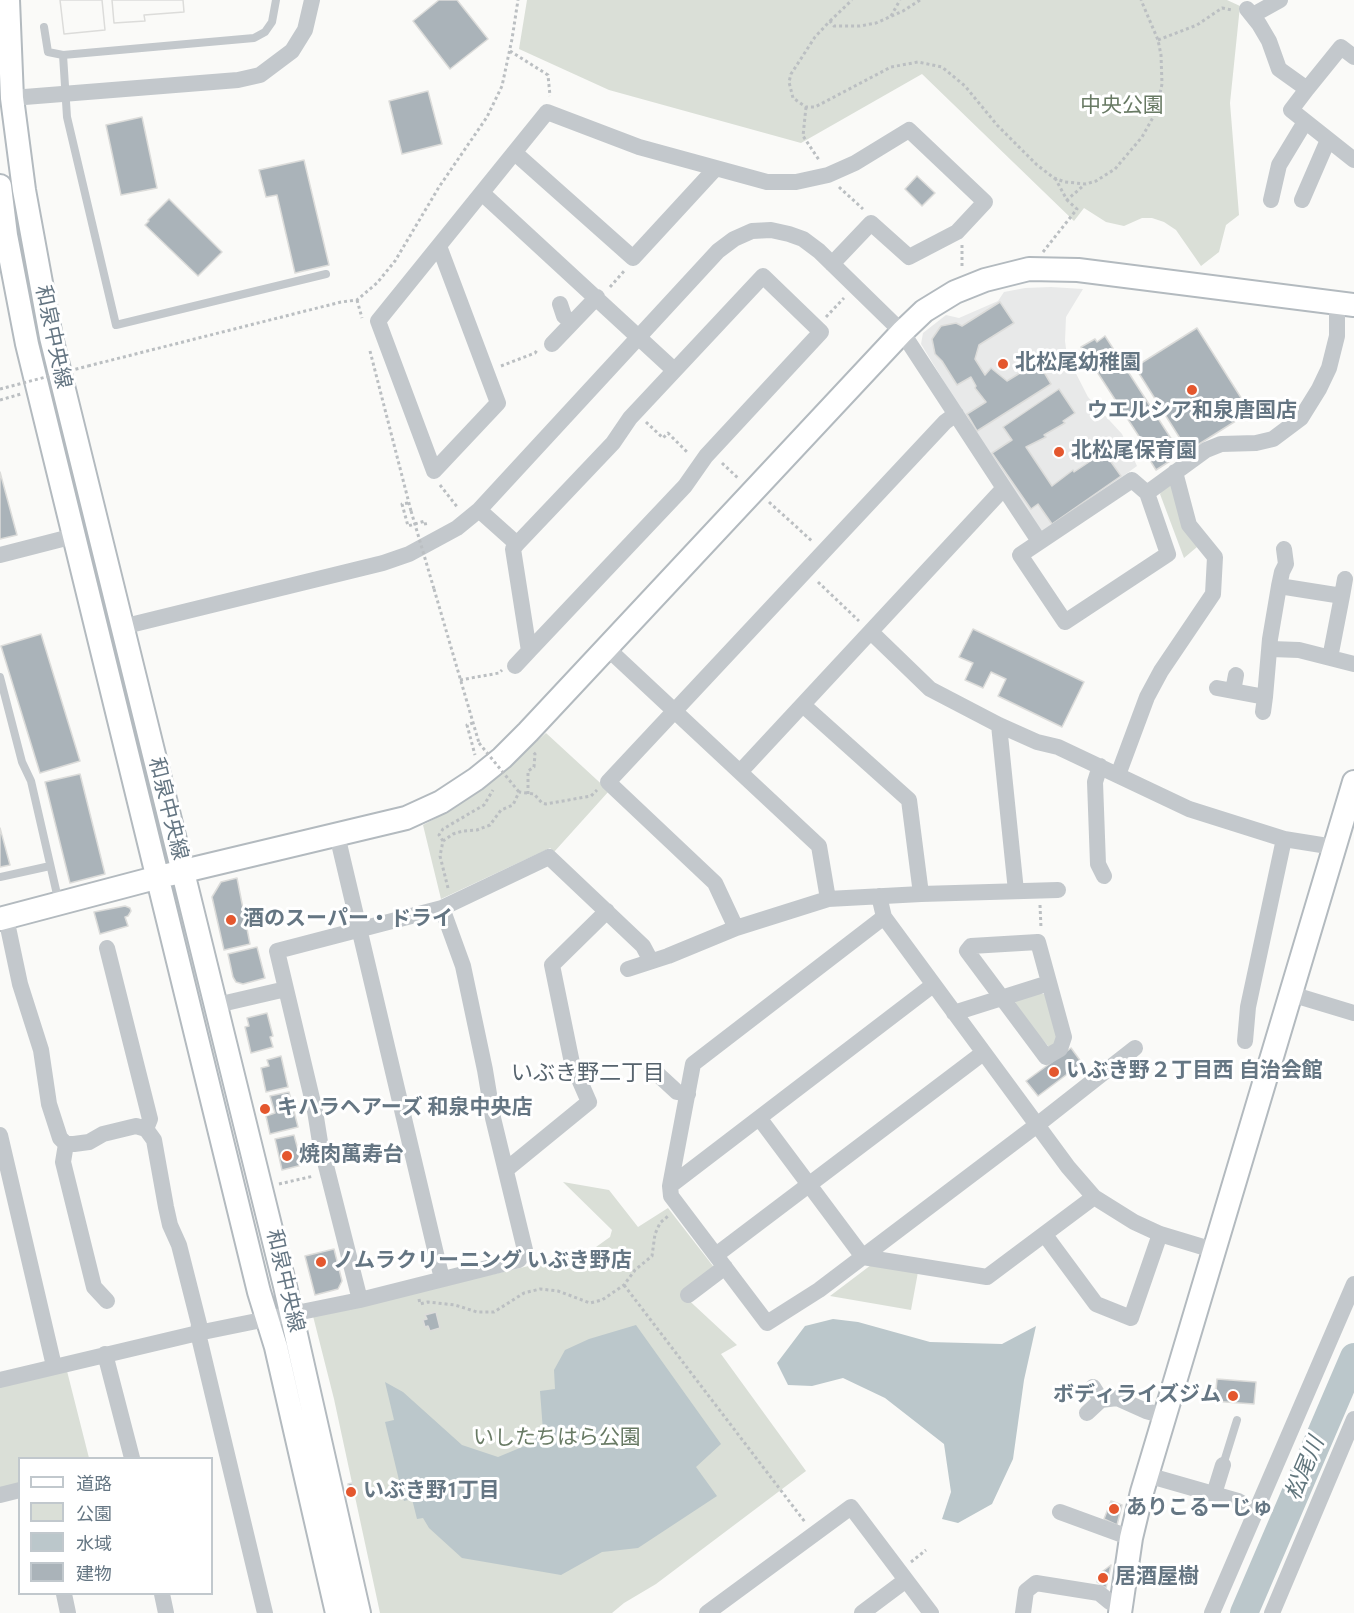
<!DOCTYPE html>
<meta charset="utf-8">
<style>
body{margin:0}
#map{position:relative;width:1354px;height:1613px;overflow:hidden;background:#fafaf8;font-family:"Roboto Condensed","Noto Sans JP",sans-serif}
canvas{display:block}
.legend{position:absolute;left:18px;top:1457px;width:195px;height:138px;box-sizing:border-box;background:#fff;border:2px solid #c1c8cd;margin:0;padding:8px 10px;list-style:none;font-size:18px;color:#657683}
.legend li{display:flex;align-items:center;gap:12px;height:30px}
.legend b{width:30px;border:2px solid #c1c8cd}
</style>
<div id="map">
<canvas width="1354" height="1613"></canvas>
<ul class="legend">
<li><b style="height:8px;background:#fff"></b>道路</li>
<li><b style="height:16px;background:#dadfd7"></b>公園</li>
<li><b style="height:16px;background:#bbc7cb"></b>水域</li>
<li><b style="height:16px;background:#aab3b9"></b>建物</li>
</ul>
</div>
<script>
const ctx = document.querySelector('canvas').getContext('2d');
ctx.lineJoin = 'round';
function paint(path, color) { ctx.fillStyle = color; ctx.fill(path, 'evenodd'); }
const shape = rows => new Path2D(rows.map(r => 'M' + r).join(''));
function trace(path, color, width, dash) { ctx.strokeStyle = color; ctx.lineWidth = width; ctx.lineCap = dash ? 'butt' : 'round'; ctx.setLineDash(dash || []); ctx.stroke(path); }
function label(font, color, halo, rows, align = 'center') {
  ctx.font = font + ' "Roboto Condensed","Noto Sans JP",sans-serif'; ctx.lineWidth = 6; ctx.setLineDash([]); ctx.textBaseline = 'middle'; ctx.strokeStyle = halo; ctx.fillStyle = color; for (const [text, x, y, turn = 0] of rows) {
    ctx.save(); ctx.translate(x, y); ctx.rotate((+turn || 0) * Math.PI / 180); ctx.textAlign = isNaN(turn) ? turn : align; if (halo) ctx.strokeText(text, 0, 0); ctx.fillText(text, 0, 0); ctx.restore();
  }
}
paint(shape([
 [1051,287,1083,289,1066,317,1065,341,1067,356,1088,397,1122,434,1137,466,1042,535,979,439,921,344,923,333,946,315,959,318,998,301,1004,292,1025,288]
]), '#e8e9e9');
paint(shape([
 [527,0,1227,0,1240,6,1230,103,1239,215,1226,225,1219,252,1201,266,1176,230,1164,222,1152,218,1142,218,1124,226,1106,222,1084,208,1074,221,922,74,801,143,609,90,519,49],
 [1166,484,1174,487,1197,547,1184,558,1160,494],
 [546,733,609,791,554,852,550,848,441,899,423,825,451,810,486,786],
 [1039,993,1048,995,1059,1036,1056,1044,1049,1047,1013,1006,1017,1000],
 [563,1182,609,1190,638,1227,668,1208,713,1266,711,1270,681,1293,737,1345,721,1354,806,1471,656,1584,624,1603,612,1613,380,1613,334,1399,313,1316,589,1252,610,1237,612,1230],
 [871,1265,918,1272,911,1310,830,1296],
 [67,1371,89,1458,20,1458,19,1483,0,1488,0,1387]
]), '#dadfd7');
paint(shape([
 [833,1319,858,1322,930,1342,1002,1344,1036,1326,1024,1380,1013,1459,992,1504,958,1523,942,1519,951,1492,944,1444,885,1398,843,1378,812,1386,788,1385,777,1363,805,1326],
 [636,1325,721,1444,696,1467,717,1496,638,1548,602,1552,561,1575,462,1558,429,1528,423,1518,417,1519,412,1499,404,1501,385,1422,394,1420,385,1382,403,1392,462,1445,498,1457,527,1445,543,1431,540,1391,555,1389,554,1370,565,1350,589,1339]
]), '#bbc7cb');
trace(shape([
 [1244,1613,1354,1357]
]), '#bbc7cb', 28);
const building = shape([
 [60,0,102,0,105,30,64,34,60,0],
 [60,0,102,0,105,30,64,34,60,0],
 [112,0,183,0,184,12,144,15,145,21,114,23,112,0],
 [112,0,183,0,184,12,144,15,145,21,114,23,112,0],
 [439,0,457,0,488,39,450,69,413,21,439,0],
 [428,91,442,144,402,154,389,101,428,91],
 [142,117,157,188,121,195,106,125,142,117],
 [304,160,329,265,295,273,277,195,266,197,259,170,304,160],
 [917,176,935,193,922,206,905,189,917,176],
 [169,199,222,252,198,276,145,225,149,221,148,220,169,199],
 [1000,302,1014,323,979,345,975,359,985,375,991,368,1007,381,1038,362,1051,384,977,431,967,414,986,402,975,388,976,386,971,377,957,385,942,361,935,354,932,339,941,326,956,323,962,326,1000,302],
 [1197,328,1250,412,1188,451,1135,367,1197,328],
 [1105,336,1181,454,1156,470,1148,457,1151,455,1081,347,1095,339,1097,342,1105,336],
 [1059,389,1075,413,1063,421,1065,423,1044,435,1046,437,1026,447,1052,486,1073,470,1074,472,1104,452,1121,476,1052,524,1038,504,1031,509,992,453,1012,440,1003,427,1059,389],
 [0,472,17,535,0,539,0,472],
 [973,629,1084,682,1062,727,998,696,1006,679,991,672,983,688,965,680,973,663,959,657,973,629],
 [41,634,80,761,40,773,1,646,41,634],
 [80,774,105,874,70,883,45,782,80,774],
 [0,828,10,865,0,867,0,828],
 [237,878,250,944,224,950,212,897,221,882,237,878],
 [125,906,130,908,131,911,128,916,125,917,128,926,100,934,94,912,125,906],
 [257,947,265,978,243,984,236,982,233,977,228,954,257,947],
 [267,1013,273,1036,270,1037,273,1047,251,1053,245,1027,249,1026,247,1018,267,1013],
 [1071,1048,1082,1063,1038,1096,1026,1081,1071,1048],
 [281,1056,288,1087,266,1092,261,1068,269,1066,267,1060,281,1056],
 [289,1092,298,1127,270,1134,266,1116,275,1113,270,1096,289,1092],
 [294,1135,302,1165,282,1170,275,1139,294,1135],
 [334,1249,342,1281,338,1289,315,1295,305,1256,334,1249],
 [436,1312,440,1328,430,1331,428,1326,425,1327,423,1320,427,1319,425,1315,436,1312],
 [1217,1379,1256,1382,1254,1404,1211,1401,1211,1389,1216,1390,1217,1379],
 [352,1483,354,1492,350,1493,348,1484,352,1483],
 [1111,1501,1122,1505,1117,1525,1104,1519,1111,1501],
 [1111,1565,1106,1588,1097,1582,1099,1574,1111,1565]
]);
paint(building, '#aab3b9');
trace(building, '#dcdcda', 1.5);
const secondary = shape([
 [8,0,12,98,24,190,51,337,285,1286,359,1613],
 [0,186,6,235,27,344,259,1292,276,1347,337,1613],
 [0,919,159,877,406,818,441,802,476,779,502,758,528,732,902,332,924,311,955,292,985,280,1029,269,1078,270,1354,305],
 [1120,1613,1131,1538,1142,1492,1354,782]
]);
trace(secondary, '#b3babf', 26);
trace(shape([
 [920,0,903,11,876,23,860,26,834,26,830,21,815,37,791,74,789,82,793,98,806,107,815,107,891,67,918,62,942,67,965,86,997,125,1037,165,1054,178,1065,182,1086,184,1096,181,1115,169,1142,137,1156,112,1162,84,1161,55,1158,40,1141,0],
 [891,16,900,0],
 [830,21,852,0],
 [1158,40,1197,25,1222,8,1232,10],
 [510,51,548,75,550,96],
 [806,107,803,136,819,160],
 [1055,178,1067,200,1084,185],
 [839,187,863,209],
 [962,245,962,268],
 [1043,252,1077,209,1067,200],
 [610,287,625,270],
 [357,300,362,318],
 [826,317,844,298],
 [370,351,411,511],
 [88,366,341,302,357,300,377,283,395,261,439,187,487,117,502,86,512,39,518,0],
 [501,366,535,353,538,349],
 [0,400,21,394],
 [646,422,663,438,668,433,688,453],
 [722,463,739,479],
 [440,485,458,508],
 [769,502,813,542],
 [408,503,402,504,408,526,425,521,426,527],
 [818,582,859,621],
 [434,589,479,743],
 [460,680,499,673,502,670],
 [473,723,467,725,475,755],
 [528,794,528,771,534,767,535,754,533,752],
 [443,841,439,835,443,829,484,805,493,790],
 [448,888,440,856,443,841,453,834,463,831,477,830,490,825,501,810,513,805,519,792,534,794,542,803,546,804,591,796,597,790],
 [1040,905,1041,928],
 [279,1184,314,1176],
 [624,1285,805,1522],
 [419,1299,420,1304,428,1302,455,1305,477,1312,494,1312,524,1293,540,1289,558,1291,590,1303,602,1300,624,1285,635,1270,652,1256,655,1234,660,1223,668,1216],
 [911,1562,926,1550]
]), '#bbbfc2', 3, [3, 3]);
trace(shape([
 [44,27,48,52,63,55,254,38,265,32,272,22,276,0],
 [63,55,67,117,116,325,326,274],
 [0,677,22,762,31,781,59,903],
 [0,877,50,866],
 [1223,1465,1237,1420]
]), '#c3c8cc', 8);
trace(shape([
 [1247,9,1259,24,1269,41,1279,69,1307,89,1291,110,1354,160],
 [1253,15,1280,0],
 [1307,89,1341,47,1354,57],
 [12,98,238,80,260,75,292,51,305,30,312,0],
 [515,153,633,258,715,169],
 [482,193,674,370],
 [1271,200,1279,165,1305,122],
 [1302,200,1328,140],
 [439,246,498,403,434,471,378,321,547,112,639,147,767,182,796,182,828,175,855,163,909,130,985,202,957,232,909,257,871,223,832,264],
 [560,304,564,316,571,322],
 [552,344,597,297],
 [1132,480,1147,493,1168,554,1065,622,1020,555,1132,480],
 [1004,488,1039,541],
 [1147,493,1206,450,1221,444,1256,443,1273,439,1301,418,1319,389,1329,368,1337,336,1337,311,1339,303],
 [479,510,517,544,613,443,630,418,763,276,821,332,706,456,685,486,529,651,513,549,517,544],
 [0,555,74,536],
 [1279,586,1342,596,1330,658],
 [1342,596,1345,579],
 [122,627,383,563,409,554,457,528,479,510,718,251,734,239,752,231,771,230,789,234,803,239,819,251,902,332,1004,488,740,772],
 [871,632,930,689,999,725,1037,742,1058,747,1189,809,1284,839,1334,847],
 [607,648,819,846,828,899],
 [1271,649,1299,650,1354,664],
 [515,666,529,651],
 [1217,688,1265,697,1270,639,1279,586,1282,572,1286,564,1284,549],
 [1233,691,1236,675],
 [803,705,909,800,921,894],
 [1263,712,1265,697],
 [999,725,1016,891],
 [1100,766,1095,782,1098,864,1104,876],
 [1118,775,1147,697,1161,671,1213,594,1215,557,1189,525,1175,472],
 [337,835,442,1279],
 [879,896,884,917,1068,1167,1094,1197,1134,1222,1160,1234,1213,1250],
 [884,917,693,1064,670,1186,671,1196,767,1323,819,1290,1037,1125,1135,1048],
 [6,918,20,984,41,1050,49,1104,60,1138,66,1144,74,1144,89,1142,103,1134,136,1126,146,1129,154,1140,166,1207,170,1225,179,1245,199,1324,198,1333,265,1613],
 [736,928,715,883,608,782,945,422,956,414],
 [1038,942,1064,1037,1060,1049,1046,1057,967,951,971,946,1038,942],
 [107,948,150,1119,146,1129],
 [628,969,668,956,736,928,828,899,921,894,1058,890],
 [1291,994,1354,1013],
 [217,1005,286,989],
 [954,1013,1049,983],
 [1245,1041,1248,1007,1284,839],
 [651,1068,677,1092,688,1094],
 [760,1119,863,1257,987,1277,1094,1197],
 [0,1135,54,1366],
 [66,1144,63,1162,94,1287,107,1301],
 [507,1169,589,1102,572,1063,552,965,607,911],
 [670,1186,933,985],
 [1045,1235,1096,1304,1131,1318,1160,1234],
 [716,1255,983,1053],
 [688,1295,725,1267],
 [360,1300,320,1142,315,1111,277,951,442,908,549,857,643,946,651,961],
 [105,1354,132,1458],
 [0,1380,198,1333,360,1300,519,1260,525,1250,493,1118,485,1070,463,966,442,908],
 [1093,1387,1101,1400],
 [1087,1413,1101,1400,1117,1398,1146,1411,1164,1416],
 [1147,1475,1238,1501,1245,1505],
 [1214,1494,1223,1465],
 [0,1495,20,1490],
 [1060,1512,1131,1538],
 [64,1594,68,1613],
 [162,1594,166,1613],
 [707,1613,851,1507,931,1613],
 [862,1613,906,1580],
 [1023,1613,1026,1591,1036,1583,1099,1593,1110,1602,1121,1604],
 [1212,1613,1354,1284],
 [1272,1613,1354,1419]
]), '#c3c8cc', 16);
trace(secondary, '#fff', 22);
trace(shape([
 [0,389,88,366],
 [411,511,434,589],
 [479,743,519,792]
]), '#bbbfc2', 3, [3, 3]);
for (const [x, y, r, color] of [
 [1003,364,6,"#e4572e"],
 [1192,390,6,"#e4572e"],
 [1059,452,6,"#e4572e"],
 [231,920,6,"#e4572e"],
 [1054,1072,6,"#e4572e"],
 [265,1109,6,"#e4572e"],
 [287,1156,6,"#e4572e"],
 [321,1262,6,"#e4572e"],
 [1233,1396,6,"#e4572e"],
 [351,1492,6,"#e4572e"],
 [1114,1509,6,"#e4572e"],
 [1103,1578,6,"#e4572e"]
]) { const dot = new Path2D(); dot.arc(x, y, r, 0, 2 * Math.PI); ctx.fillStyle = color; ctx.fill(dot); trace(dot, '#fff', 2); }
label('21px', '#687a64', '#fff', [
 ["中央公園",1122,107],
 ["いしたちはら公園",557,1439]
]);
label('21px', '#657683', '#fff', [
 ["和泉中央線",52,337,78],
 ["和泉中央線",167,809,76],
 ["和泉中央線",284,1281,77]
]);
label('bold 21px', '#657683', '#fff', [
 ["北松尾幼稚園",1015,364],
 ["ウエルシア和泉唐国店",1192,412,"center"],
 ["北松尾保育園",1071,452],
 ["酒のスーパー・ドライ",243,920],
 ["いぶき野２丁目西 自治会館",1066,1072],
 ["キハラヘアーズ 和泉中央店",277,1109],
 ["焼肉萬寿台",299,1156],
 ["ノムラクリーニング いぶき野店",333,1262],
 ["ボディライズジム",1221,1396,"right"],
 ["いぶき野1丁目",363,1492],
 ["ありこるーじゅ",1126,1509],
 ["居酒屋樹",1115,1578]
], 'left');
label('22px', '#57646e', '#fff', [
 ["いぶき野二丁目",588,1074]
]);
label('italic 22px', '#60757c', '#fff', [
 ["松尾川",1306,1469,-67]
]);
</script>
